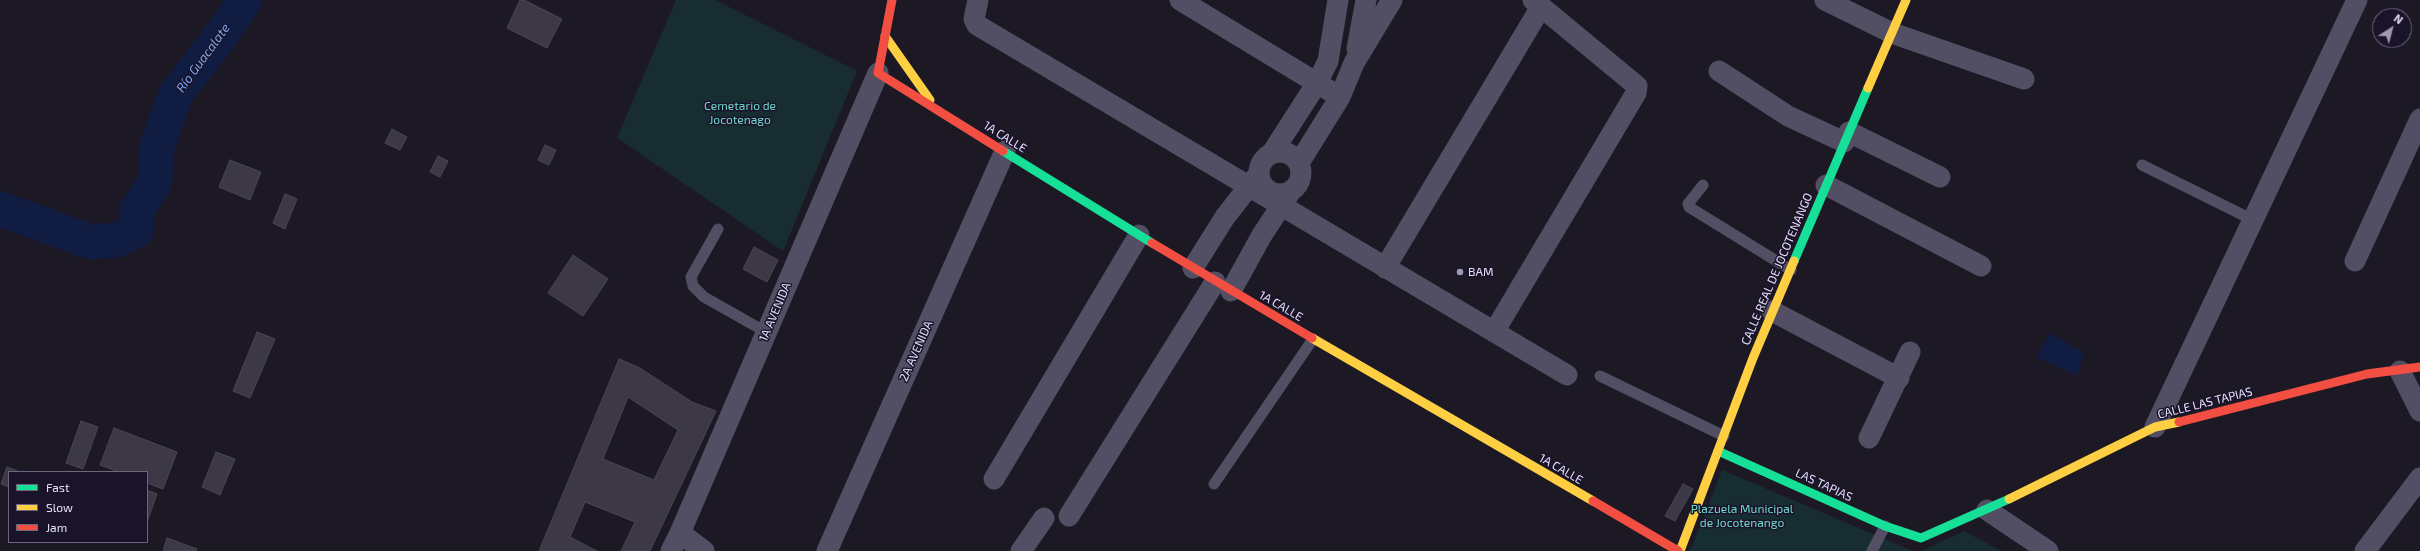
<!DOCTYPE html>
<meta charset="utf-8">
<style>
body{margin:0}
#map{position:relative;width:2420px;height:551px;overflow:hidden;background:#1c1925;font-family:"Exo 2",sans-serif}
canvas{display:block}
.legend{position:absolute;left:8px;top:471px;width:140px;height:72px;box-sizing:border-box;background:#1a142a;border:1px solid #6c657e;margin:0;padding:5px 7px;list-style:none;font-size:12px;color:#e6dffc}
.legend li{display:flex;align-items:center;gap:8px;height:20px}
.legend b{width:20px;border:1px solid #6c657e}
.north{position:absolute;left:2372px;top:8px;width:40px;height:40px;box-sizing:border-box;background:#1a142a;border:1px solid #6c657e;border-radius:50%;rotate:36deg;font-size:11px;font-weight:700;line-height:16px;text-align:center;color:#e6dffc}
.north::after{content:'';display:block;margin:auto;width:14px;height:18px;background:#9f9ab1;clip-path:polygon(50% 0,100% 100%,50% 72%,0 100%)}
</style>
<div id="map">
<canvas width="2420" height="551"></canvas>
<ul class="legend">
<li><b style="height:5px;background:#16e098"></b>Fast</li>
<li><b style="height:5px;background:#ffcf43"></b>Slow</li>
<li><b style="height:5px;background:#f24e42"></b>Jam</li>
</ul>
<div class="north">N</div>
</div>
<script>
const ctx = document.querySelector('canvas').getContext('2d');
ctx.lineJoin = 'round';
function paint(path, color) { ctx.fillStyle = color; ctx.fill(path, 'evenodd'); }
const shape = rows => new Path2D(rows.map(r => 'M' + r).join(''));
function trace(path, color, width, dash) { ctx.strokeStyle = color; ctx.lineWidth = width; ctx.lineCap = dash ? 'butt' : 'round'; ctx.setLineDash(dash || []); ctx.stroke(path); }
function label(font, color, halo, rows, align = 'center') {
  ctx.font = font + ' "Exo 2",sans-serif'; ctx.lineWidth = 3; ctx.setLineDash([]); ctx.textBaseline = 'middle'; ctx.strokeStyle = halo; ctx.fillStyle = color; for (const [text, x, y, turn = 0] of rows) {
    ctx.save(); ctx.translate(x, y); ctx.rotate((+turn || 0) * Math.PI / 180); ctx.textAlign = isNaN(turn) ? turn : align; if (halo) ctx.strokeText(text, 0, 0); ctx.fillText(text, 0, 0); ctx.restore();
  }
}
paint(shape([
 [676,0,715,0,857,71,783,251,617,138],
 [1722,470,1913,551,1690,551],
 [1964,531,2001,551,1921,551]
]), '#182d31');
paint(shape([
 [2050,333,2084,353,2077,376,2036,357]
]), '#111c43');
trace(shape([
 [0,209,91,242,117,240,136,231,137,210,155,182,157,146,176,94,224,31,245,0]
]), '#111c43', 35);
const building = shape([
 [520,0,524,0,562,19,547,48,507,28,520,0],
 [392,129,407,137,400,150,385,143,392,129],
 [545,145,556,150,549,165,538,160,545,145],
 [438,156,448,161,440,177,430,172,438,156],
 [230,160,261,172,250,200,219,187,230,160],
 [285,194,297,199,285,229,273,223,285,194],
 [754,247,778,260,767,282,743,269,754,247],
 [573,255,608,279,583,316,548,293,573,255],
 [257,332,275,339,250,398,233,391,257,332],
 [619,359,640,368,692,402,716,411,650,551,621,551,635,522,585,502,570,537,597,551,539,551,619,359],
 [628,397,678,430,654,480,603,459,628,397],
 [81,421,98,427,83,469,66,463,81,421],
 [114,428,177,452,163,489,147,483,147,472,119,472,100,465,114,428],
 [216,452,235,459,220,495,202,487,216,452],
 [7,467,20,472,9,472,9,487,1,484,7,467],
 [1683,484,1693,489,1675,521,1665,516,1683,484],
 [147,490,157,494,147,522,147,490],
 [167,538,197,549,196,551,163,551,167,538]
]);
paint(building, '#3c3846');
trace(building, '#4a4457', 1);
trace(shape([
 [2142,165,2253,220],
 [1703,185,1688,204,1689,207,1791,270],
 [718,229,691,277,693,286,704,297,766,332],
 [1600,376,1724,436],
 [1214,484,1313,339],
 [1872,551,1885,526]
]), '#524f64', 11);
trace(shape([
 [978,0,974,19,977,25,1567,375],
 [1180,0,1340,97],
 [1825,0,1892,33,2024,79],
 [1357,49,1366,0],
 [1719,71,1788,116,1844,142],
 [1849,132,1940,177],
 '1259 173a21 21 0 1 1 42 0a21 21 0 1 1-42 0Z',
 [1272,153,1317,83,1328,61,1338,0],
 [1299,163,1340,97,1354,63,1392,0],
 [1826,185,1981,266],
 [2355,261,2420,119],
 [1193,268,1225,217,1257,176],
 [1385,268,1541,7],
 [1231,291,1262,235,1289,194],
 [1772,311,1899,378],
 [1494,332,1636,93,1637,86,1533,0],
 [2400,371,2420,411],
 [2155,427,2357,0],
 [1869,438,1910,352],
 [994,479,1139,235],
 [1987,510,2048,551],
 [1069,516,1215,282],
 [680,533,704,551],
 [671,551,680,533,878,73],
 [827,551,1005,151],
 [1021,551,1044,518],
 [2365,551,2420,478]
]), '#524f64', 21);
trace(shape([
 [1003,151,1152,243],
 [1794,261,1868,88],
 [1718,451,1885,526,1921,538,2009,499]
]), '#16e098', 9);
trace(shape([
 [885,36,930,100],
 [1868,88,1906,0],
 [1312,338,1593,501],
 [2009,499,2155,427,2179,422],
 [1680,551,1753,358,1794,261]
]), '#ffcf43', 9);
trace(shape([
 [892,0,878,73,1003,151],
 [1152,243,1312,338],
 [2179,422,2367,374,2420,367],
 [1593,501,1678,551]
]), '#f24e42', 9);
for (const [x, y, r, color] of [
 [1460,272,4,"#9f9ab1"]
]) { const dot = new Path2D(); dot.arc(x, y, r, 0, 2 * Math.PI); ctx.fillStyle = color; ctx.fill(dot); trace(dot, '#1a142a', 1.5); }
label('12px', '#70d7cb', '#1a142a', [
 ["Cemetario de",740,106],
 ["Jocotenago",740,120],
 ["Plazuela Municipal",1742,509],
 ["de Jocotenango",1742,523]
]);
label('12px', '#e6dffc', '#1a142a', [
 ["1A CALLE",1005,137,32],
 ["CALLE REAL DE JOCOTENANGO",1777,269,-67],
 ["1A CALLE",1281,306,30],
 ["1A AVENIDA",775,312,-67],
 ["2A AVENIDA",916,351,-66],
 ["CALLE LAS TAPIAS",2205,403,-14],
 ["1A CALLE",1561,469,30],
 ["LAS TAPIAS",1824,485,25]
]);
label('12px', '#e6dffc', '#1a142a', [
 ["BAM",1468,272]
], 'left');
label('italic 13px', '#77a8f2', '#1a142a', [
 ["Río Guacalate",203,58,-54]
]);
</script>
